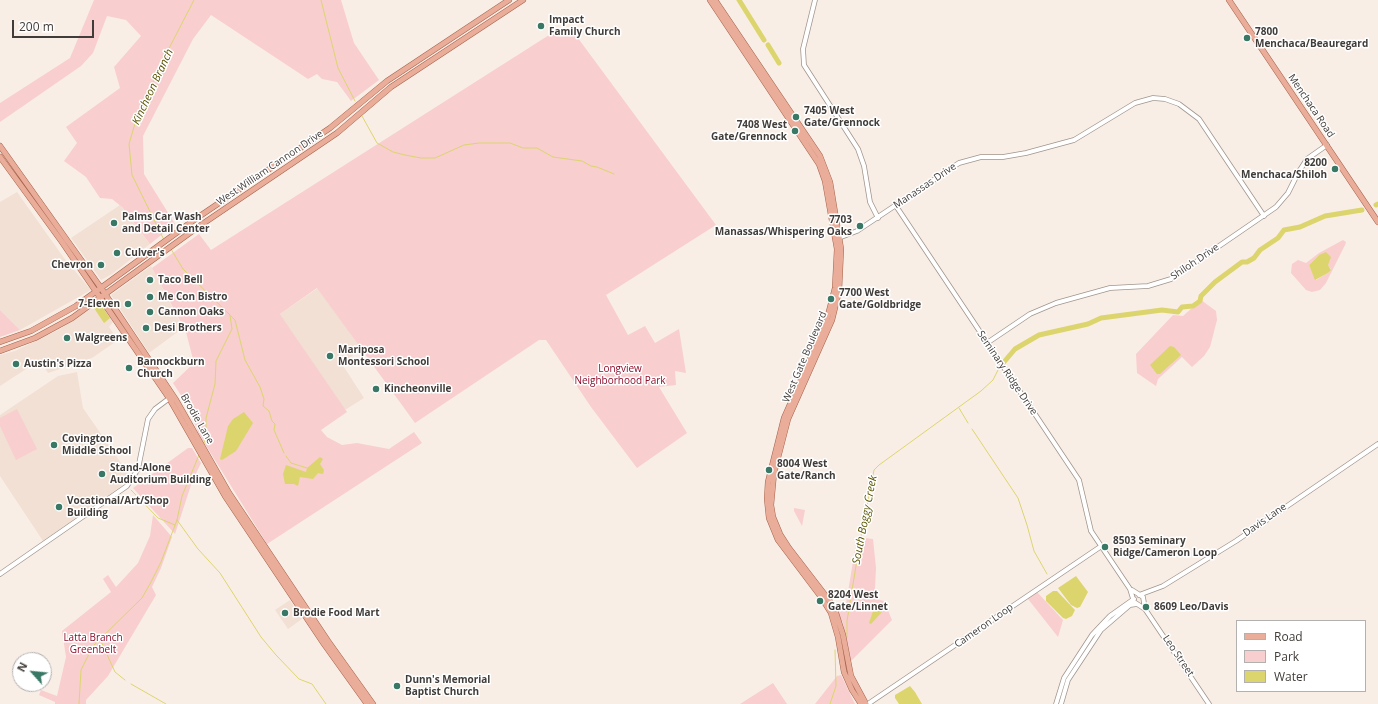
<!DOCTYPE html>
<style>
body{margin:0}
#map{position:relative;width:1378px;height:704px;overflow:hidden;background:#f9eee6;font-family:"Open Sans",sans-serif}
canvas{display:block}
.legend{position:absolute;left:1236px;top:620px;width:130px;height:72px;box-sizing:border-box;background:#fff;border:1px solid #b3b1b0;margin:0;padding:5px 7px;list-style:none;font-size:12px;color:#403c39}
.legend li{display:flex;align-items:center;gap:8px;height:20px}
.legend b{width:20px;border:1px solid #b3b1b0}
.north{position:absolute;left:12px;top:652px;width:40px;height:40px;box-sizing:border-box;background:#fff;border:1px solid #b3b1b0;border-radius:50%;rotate:297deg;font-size:11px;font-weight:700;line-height:16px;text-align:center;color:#403c39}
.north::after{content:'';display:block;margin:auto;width:14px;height:18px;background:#397865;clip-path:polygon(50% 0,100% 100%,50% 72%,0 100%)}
.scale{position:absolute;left:12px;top:20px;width:82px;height:18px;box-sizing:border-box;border:2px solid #403c39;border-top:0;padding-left:5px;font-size:12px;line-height:14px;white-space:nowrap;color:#403c39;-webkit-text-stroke:3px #fff;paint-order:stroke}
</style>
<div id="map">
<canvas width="1378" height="704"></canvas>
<ul class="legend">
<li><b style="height:5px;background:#e9ad99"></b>Road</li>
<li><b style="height:11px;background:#f8cecf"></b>Park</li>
<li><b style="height:11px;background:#dcd56e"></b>Water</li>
</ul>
<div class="north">N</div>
<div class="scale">200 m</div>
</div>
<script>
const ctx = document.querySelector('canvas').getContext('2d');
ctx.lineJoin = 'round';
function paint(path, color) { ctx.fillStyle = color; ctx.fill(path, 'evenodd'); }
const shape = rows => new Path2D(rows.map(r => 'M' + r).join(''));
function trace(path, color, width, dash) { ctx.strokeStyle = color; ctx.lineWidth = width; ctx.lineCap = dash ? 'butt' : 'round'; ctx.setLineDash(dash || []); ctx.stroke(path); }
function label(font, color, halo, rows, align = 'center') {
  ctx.font = font + ' "Open Sans",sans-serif'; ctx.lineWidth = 3; ctx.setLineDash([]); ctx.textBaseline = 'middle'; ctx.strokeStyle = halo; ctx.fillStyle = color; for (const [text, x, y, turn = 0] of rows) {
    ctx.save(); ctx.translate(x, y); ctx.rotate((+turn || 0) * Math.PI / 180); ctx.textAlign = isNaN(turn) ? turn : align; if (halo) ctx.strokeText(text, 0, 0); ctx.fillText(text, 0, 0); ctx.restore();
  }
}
paint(shape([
 [17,192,64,258,91,290,20,330,0,310,0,202],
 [120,205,150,244,112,274,101,280,71,238],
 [151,266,183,328,149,353,111,295],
 [318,288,361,349,342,364,364,398,345,410,280,314],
 [98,304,101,304,113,322,109,327,118,340,92,358,48,373,40,360,0,386,0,355,15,351,60,329],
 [77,372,83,408,130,476,120,487,43,541,0,476,0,415,58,376],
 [290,600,302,619,288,629,275,610]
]), '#f1e0d3');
paint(shape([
 [94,0,341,0,354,43,379,80,351,101,337,82,322,79,317,74,308,79,211,15,193,39,143,136,144,174,175,224,150,244,122,207,112,199,100,198,86,177,64,161,77,143,66,127,120,88,114,67,141,36,126,20,107,16,93,53,81,66,0,122,0,103,70,58],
 [557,30,563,35,572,30,716,225,606,295,628,335,645,326,655,343,679,329,686,373,675,371,676,385,659,387,687,433,637,468,591,407,546,340,539,340,415,423,317,288,280,314,347,412,321,430,327,437,342,445,357,443,389,449,414,432,422,443,267,544,200,436,186,403,173,383,194,363,186,332,152,268,199,234,211,250],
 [1343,240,1346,242,1345,245,1326,283,1320,290,1312,292,1306,290,1291,273,1292,264,1298,260,1306,263,1319,253],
 [1319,255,1331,269,1328,273,1316,280,1309,265],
 [1201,300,1216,311,1217,320,1210,347,1204,356,1192,367,1182,357,1158,379,1156,386,1137,373,1136,354,1173,315,1183,316],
 [0,310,20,330,0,337],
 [17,409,37,449,16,460,0,426,0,418],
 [188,448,192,448,201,463,192,482,175,534,133,488],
 [794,508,805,510,802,526,794,511],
 [153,515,172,537,161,568,152,587,156,595,108,676,86,700,86,704,55,704,55,702,39,695,41,690,57,696,66,657,62,631,111,592,103,579,108,575,116,587,138,563,150,536],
 [857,537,873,539,876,568,875,588,873,596,876,599,884,601,892,620,850,662,843,623,837,611,846,604],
 [1037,592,1063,620,1058,637,1028,599],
 [841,675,855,704,815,704,837,676],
 [773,683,787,704,740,704]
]), '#f8cecf');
paint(shape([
 [1326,252,1331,257,1328,265,1331,270,1328,273,1315,280,1309,265,1319,255],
 [98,304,101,305,110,318,104,323,94,308],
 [1170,346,1174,347,1181,355,1160,374,1157,374,1150,365],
 [244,412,253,423,236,451,222,460,220,459,228,426,233,419],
 [320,457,323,459,320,464,324,470,323,474,318,473,313,479,300,477,298,486,294,484,285,484,283,474,286,465,306,472,307,468],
 [1076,576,1088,592,1080,607,1077,608,1071,605,1058,588],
 [1053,591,1057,591,1075,610,1072,616,1066,619,1063,618,1046,601,1046,596],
 [877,605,882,608,882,612,871,624,869,623,874,608],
 [910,686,915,692,922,704,899,704,895,698,895,695]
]), '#dcd56e');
trace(shape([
 [321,0,338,68,355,101],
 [362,116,377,143,393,152,405,155,421,158,435,158,464,145,479,143,510,143,523,148,537,148,553,157,582,161,591,166,597,167,614,174],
 [164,240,132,175,129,144,136,120,163,60,194,0],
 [171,249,183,269,230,315,232,329,216,361,215,384,206,418,206,437,204,443],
 [231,316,235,320,245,360,260,387,264,399,263,406,269,411,272,421,275,424,274,430,284,453],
 [959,408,968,423],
 [972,429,1018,498,1027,525,1034,551,1047,574],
 [286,456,291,463,307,468],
 [131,490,158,518,175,525],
 [177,520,198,549,220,573,261,637,276,655,299,679,312,684,326,704],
 [847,637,847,621,860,541,874,470,879,465,981,391,993,380,999,368],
 [100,639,115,672,125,680],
 [131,684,166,704],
 [79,704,81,670,93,646,142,598,151,582,161,562,177,520,182,496,199,455],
 [830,704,836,686,835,650]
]), '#dcd56e', 1);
trace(shape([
 [739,0,764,40],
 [768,45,779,63],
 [1376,205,1378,204],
 [1004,362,1015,349,1039,335,1088,324,1101,318,1162,310,1178,312,1182,307,1193,306,1200,301,1201,296,1215,282,1242,262,1247,262,1254,258,1260,250,1278,238,1284,230,1300,227,1325,216,1362,210]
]), '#dcd56e', 5);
const minor = shape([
 [815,0,803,49,804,65,858,149,864,166,870,202,878,218],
 [896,206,1079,480,1091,531,1130,589,1134,602,1145,609],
 [836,239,857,231,959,163,981,157,1003,157,1026,153,1074,140,1135,103,1153,98,1165,99,1179,104,1199,119,1264,216],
 [987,343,1030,314,1056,303,1110,288,1148,286,1171,279,1276,207,1288,193,1298,173,1307,159,1327,145],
 [0,574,127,486,138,469,148,419,155,409,171,397],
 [1132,590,1143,597,1145,609,1209,704],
 [1139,595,1163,586,1236,541,1378,444],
 [868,704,1100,547],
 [1056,704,1064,678,1092,635,1110,616,1134,599],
 [1061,704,1068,680,1101,630,1130,605,1137,604]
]);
const major = shape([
 [710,0,819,164,825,181,837,249,835,288,826,323,784,418,768,482,767,499,769,518,778,540,821,597,831,613,838,637,844,672,852,690,861,704],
 [715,0,820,156,830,182,841,249,839,291,832,320,788,419,774,473,771,505,773,517,780,534,789,548,829,600,835,610,843,635,851,676,866,704],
 [1229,0,1378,222],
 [0,146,101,288,176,400,229,493,328,641,373,704],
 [0,157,62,242,169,398,225,496,324,644,367,704],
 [0,342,31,331,76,306,194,220,330,128,387,81,509,0],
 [0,351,35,338,72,318,198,227,337,133,391,87,523,0]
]);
trace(minor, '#9f958d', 5.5);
trace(major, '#a5624b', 6);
trace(minor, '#fff', 4);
trace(major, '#e9ad99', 5);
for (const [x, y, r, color] of [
 [541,26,4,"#397865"],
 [1247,38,4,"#397865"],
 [796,117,4,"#397865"],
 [795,131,4,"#397865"],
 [1335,169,4,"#397865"],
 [114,223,4,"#397865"],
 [860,226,4,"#397865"],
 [117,253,4,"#397865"],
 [101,265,4,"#397865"],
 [150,280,4,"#397865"],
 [150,297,4,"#397865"],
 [831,299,4,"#397865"],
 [128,304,4,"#397865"],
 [150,312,4,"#397865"],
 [146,328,4,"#397865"],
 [67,338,4,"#397865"],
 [330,356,4,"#397865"],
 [16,364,4,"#397865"],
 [129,368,4,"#397865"],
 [376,389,4,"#397865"],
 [54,445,4,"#397865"],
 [769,470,4,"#397865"],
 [102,474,4,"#397865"],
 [59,507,4,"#397865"],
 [1105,547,4,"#397865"],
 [820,601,4,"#397865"],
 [1146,607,4,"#397865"],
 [285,613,4,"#397865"],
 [397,686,4,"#397865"]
]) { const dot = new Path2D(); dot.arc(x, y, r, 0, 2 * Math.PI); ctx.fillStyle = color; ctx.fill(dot); trace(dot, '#fff', 1.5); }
label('bold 10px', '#403c39', '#fff', [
 ["Impact",549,20],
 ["Family Church",549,32],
 ["7800",1255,32],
 ["Menchaca/Beauregard",1255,44],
 ["7405 West",804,111],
 ["Gate/Grennock",804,123],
 ["7408 West",787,125,"right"],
 ["Gate/Grennock",787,137,"right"],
 ["8200",1327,163,"right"],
 ["Menchaca/Shiloh",1327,175,"right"],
 ["Palms Car Wash",122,217],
 ["and Detail Center",122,229],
 ["7703",852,220,"right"],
 ["Manassas/Whispering Oaks",852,232,"right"],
 ["Culver's",125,253],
 ["Chevron",93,265,"right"],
 ["Taco Bell",158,280],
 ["7700 West",839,293],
 ["Gate/Goldbridge",839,305],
 ["Me Con Bistro",158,297],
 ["7-Eleven",120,304,"right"],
 ["Cannon Oaks",158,312],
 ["Desi Brothers",154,328],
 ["Walgreens",75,338],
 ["Mariposa",338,350],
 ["Montessori School",338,362],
 ["Bannockburn",137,362],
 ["Church",137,374],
 ["Austin's Pizza",24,364],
 ["Kincheonville",384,389],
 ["Covington",62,439],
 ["Middle School",62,451],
 ["8004 West",777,464],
 ["Gate/Ranch",777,476],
 ["Stand-Alone",110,468],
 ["Auditorium Building",110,480],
 ["Vocational/Art/Shop",67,501],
 ["Building",67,513],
 ["8503 Seminary",1113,541],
 ["Ridge/Cameron Loop",1113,553],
 ["8204 West",828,595],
 ["Gate/Linnet",828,607],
 ["8609 Leo/Davis",1154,607],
 ["Brodie Food Mart",293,613],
 ["Dunn's Memorial",405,680],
 ["Baptist Church",405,692]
], 'left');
label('10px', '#403c39', '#fff', [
 ["Menchaca Road",1311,106,56],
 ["West William Cannon Drive",270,168,-34],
 ["Manassas Drive",925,186,-34],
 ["Shiloh Drive",1195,262,-34],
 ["West Gate Boulevard",805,357,-67],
 ["Seminary Ridge Drive",1007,373,56],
 ["Brodie Lane",197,419,60],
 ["Davis Lane",1265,520,-35],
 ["Cameron Loop",984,626,-35],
 ["Leo Street",1178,656,56]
]);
label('10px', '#8b0d2a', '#fff', [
 ["Longview",620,369],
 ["Neighborhood Park",620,381],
 ["Latta Branch",93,638],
 ["Greenbelt",93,650]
]);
label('italic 11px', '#595400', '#fff', [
 ["Kincheon Branch",153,87,-65],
 ["South Boggy Creek",865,520,-79]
]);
</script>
